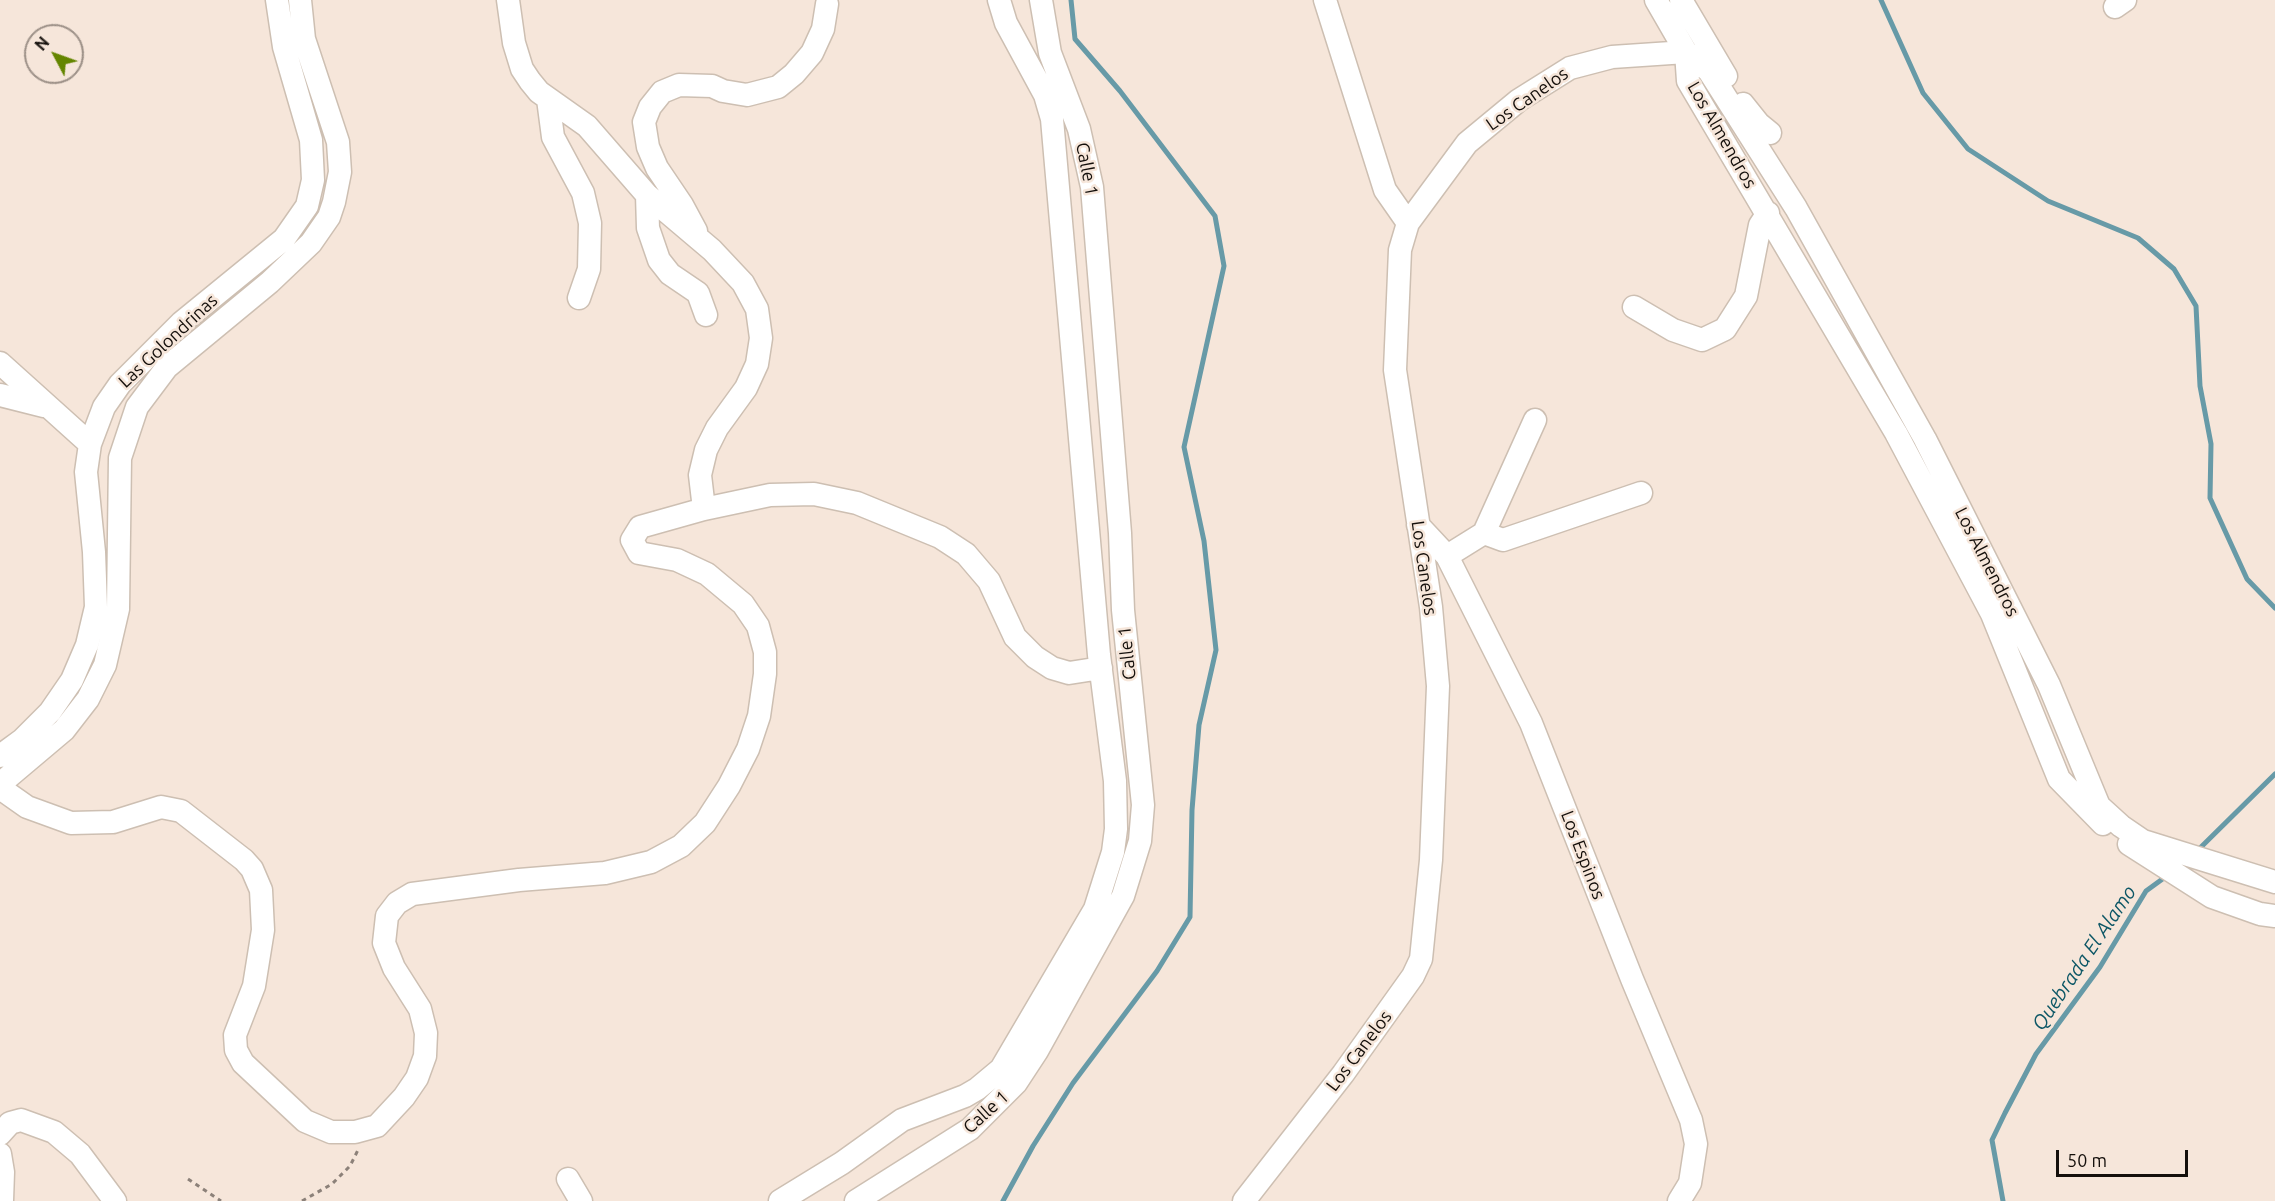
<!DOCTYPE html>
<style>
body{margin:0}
#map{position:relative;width:2275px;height:1201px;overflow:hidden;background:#f6e6da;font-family:Ubuntu,sans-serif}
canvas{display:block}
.north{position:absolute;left:24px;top:24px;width:60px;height:60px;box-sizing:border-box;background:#f6e6da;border:2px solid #9c9087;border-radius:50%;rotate:311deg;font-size:16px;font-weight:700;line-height:24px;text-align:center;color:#140f0b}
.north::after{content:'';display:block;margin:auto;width:21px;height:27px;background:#648500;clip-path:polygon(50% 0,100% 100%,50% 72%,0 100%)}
.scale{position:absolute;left:2056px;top:1150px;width:132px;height:27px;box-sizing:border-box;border:3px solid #140f0b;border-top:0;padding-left:8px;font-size:18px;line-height:21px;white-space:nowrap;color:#140f0b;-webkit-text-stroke:4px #f6e6da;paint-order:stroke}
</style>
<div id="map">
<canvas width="2275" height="1201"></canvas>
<div class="north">N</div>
<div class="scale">50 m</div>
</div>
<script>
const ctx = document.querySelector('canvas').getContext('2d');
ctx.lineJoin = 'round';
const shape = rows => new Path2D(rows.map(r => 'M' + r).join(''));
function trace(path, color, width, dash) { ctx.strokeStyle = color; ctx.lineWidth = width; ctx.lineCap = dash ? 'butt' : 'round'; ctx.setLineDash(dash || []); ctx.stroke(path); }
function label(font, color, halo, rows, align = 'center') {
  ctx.font = font + ' Ubuntu,sans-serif'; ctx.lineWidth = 5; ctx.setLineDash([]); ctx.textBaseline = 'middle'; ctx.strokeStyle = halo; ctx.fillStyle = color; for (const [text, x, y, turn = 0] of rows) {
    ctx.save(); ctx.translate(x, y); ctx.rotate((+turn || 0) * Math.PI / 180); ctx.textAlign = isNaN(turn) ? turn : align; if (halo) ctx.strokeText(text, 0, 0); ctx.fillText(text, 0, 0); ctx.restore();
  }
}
trace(shape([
 [1881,0,1923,93,1968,149,2048,201,2138,238,2174,269,2196,306,2200,386,2211,444,2210,498,2247,579,2275,608],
 [2196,852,2275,774],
 [1003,1201,1033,1146,1073,1083,1157,971,1190,917,1192,810,1199,725,1216,650,1204,541,1184,447,1224,266,1215,216,1120,91,1075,39,1071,0],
 [2003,1201,1992,1140,2005,1113,2036,1054,2100,967,2146,891,2168,875]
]), '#679aa7', 5);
const minor = shape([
 [508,0,514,43,522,69,530,81,539,92,587,126,647,195,712,250,743,283,757,309,761,338,757,364,746,388,717,428,706,450,700,475,704,509],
 [1325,0,1385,190,1408,223],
 [1656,0,1686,52,1709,71,1796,208,1925,439,2049,685,2099,806,2121,826,2143,841,2275,882],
 [1681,0,1726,76],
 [2115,7,2125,0],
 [1686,52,1688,81,1896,433,1992,614,2059,779,2103,824],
 [548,99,553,137,583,193,590,223,589,269,579,298],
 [1743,104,1759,124,1770,133],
 [647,195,648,228,659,260,670,274,698,293,706,315],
 [696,231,682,205,657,168,648,147,644,122,650,107,662,92,679,85,712,86,723,91,747,95,778,87,794,74,812,53,823,29,827,4],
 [1634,307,1673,330,1702,340,1725,329,1746,296,1760,225,1768,213],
 [0,363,90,444],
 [0,395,44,406],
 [1418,525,1447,556,1531,723,1632,979,1691,1120,1696,1144,1690,1183,1679,1201],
 [1484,533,1503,540,1641,493],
 [1447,556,1484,533,1535,420],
 [0,756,22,740,50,712,72,680,87,645,96,607,94,552,86,472,90,444,104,407,120,384,181,323,284,239,307,206,313,180,311,140,284,47,277,0],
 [0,784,64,730,88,699,105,665,118,609,120,458,137,407,167,367,270,282,311,243,329,217,334,202,340,172,338,142,304,39,300,0],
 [0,788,27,807,71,823,113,822,161,807,181,811,244,860,252,869,261,890,263,930,254,986,235,1035,236,1050,243,1063,305,1121,331,1132,355,1132,377,1126,404,1097,417,1078,425,1056,426,1033,420,1009,394,968,384,943,387,916,397,903,412,894,519,880,605,873,651,862,681,846,705,823,729,786,748,749,759,716,765,674,765,652,758,626,743,604,707,574,677,560,639,553,632,540,640,527,704,509,770,495,814,494,857,503,940,537,966,554,989,581,1015,637,1035,657,1052,668,1069,673,1101,668],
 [2129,844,2212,897,2260,914,2275,916],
 [0,1134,10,1123,21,1120,54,1132,80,1154,115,1201],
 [0,1154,3,1172,2,1201],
 [568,1179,581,1201],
 [780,1201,842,1163,902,1120,965,1096,977,1089,1001,1069,1095,909,1113,852,1116,829,1115,781,1099,655,1052,119,1045,95,1006,23,999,0],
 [856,1201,970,1129,1016,1083,1037,1051,1123,896,1140,841,1143,805,1123,610,1120,533,1092,187,1079,129,1050,53,1041,0],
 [1244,1201,1343,1074,1413,976,1421,959,1431,860,1438,686,1431,607,1395,370,1400,250,1408,223,1467,143,1519,100,1570,68,1612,57,1686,52]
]);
trace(minor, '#cdbfb2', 25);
trace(shape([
 [188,1179,221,1201],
 [302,1201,332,1184,350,1166,358,1150]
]), '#8c8179', 3, [4.5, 4.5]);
trace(minor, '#fff', 22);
label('18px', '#140f0b', '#f6e6da', [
 ["Los Canelos",1527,99,-35],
 ["Los Almendros",1722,135,60],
 ["Calle 1",1087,169,79],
 ["Las Golondrinas",168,341,-43],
 ["Los Almendros",1987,562,63],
 ["Los Canelos",1424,568,82],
 ["Calle 1",1127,653,-96],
 ["Los Espinos",1583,855,69],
 ["Los Canelos",1359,1051,-53],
 ["Calle 1",986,1112,-42]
]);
label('italic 20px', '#0d5766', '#f6e6da', [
 ["Quebrada El Alamo",2084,958,-56]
]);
</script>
